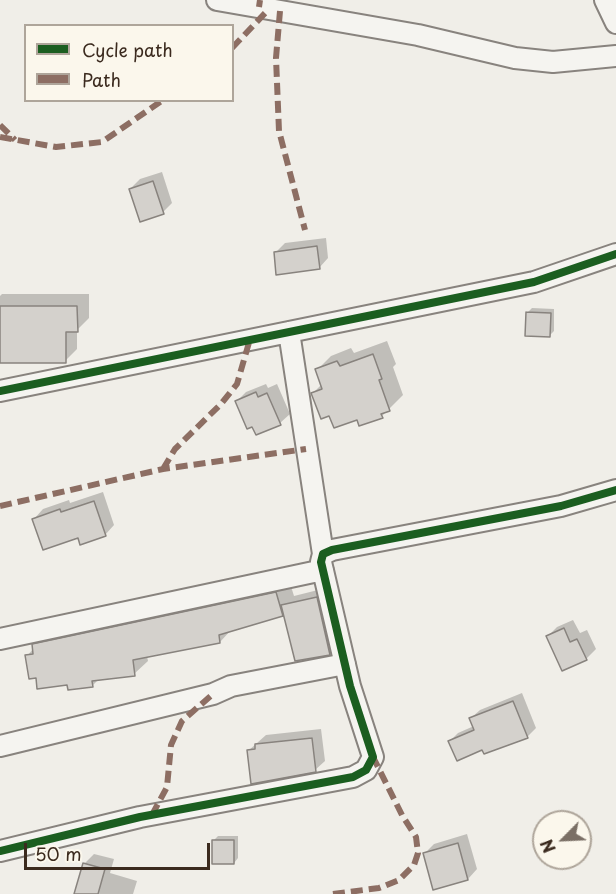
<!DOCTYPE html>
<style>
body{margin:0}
#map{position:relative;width:616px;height:894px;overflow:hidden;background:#f0eee8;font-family:"Playpen Sans",sans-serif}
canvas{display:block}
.legend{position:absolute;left:24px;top:24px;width:210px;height:78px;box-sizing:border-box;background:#fbf7ec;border:2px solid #aea59a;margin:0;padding:8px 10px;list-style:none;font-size:18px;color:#3b2a1e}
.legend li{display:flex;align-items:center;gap:12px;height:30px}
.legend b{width:30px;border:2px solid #aea59a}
.north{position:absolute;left:532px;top:810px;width:60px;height:60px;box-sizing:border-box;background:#fbf7ec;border:2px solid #aea59a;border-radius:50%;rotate:246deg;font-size:16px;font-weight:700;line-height:24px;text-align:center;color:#3b2a1e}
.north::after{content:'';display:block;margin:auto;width:21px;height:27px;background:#7a6f65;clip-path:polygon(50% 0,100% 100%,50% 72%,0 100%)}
.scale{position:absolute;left:24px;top:843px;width:186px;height:27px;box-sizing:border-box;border:3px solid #3b2a1e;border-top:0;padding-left:8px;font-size:18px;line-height:21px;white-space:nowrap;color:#3b2a1e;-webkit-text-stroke:4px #fbf7ec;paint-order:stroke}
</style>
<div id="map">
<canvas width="616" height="894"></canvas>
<ul class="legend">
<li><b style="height:8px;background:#1b5e20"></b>Cycle path</li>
<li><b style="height:8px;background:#8d6e63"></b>Path</li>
</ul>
<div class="north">N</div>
<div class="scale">50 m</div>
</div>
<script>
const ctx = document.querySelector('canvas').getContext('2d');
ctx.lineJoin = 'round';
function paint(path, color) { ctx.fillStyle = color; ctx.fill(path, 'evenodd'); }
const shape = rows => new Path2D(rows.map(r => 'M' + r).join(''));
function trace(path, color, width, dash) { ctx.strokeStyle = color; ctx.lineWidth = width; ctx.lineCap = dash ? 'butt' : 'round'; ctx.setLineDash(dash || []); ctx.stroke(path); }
paint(shape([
 [162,172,172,203,163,212,130,189,140,179],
 [326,238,328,258,319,268,275,253,285,243],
 [2,294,89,294,89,318,77,330,77,349,65,361,0,361,0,296],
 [532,308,554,309,554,331,549,336,527,313],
 [387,341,396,364,393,367,403,395,382,416,358,418,330,414,313,393,322,384,317,370,331,356,351,348,354,353],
 [266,384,268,388,277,384,290,414,280,423,237,401,246,392],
 [103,492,114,525,105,535,79,536,34,519,43,509,69,500,70,503],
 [289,580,294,596,326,588,339,644,330,653,285,612,282,615,232,629,220,642,147,656,148,661,134,674,99,679,93,685,68,683,37,676,27,656,34,648,34,645,47,632],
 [573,620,580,633,587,630,596,649,586,659,548,636,557,627],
 [522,693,536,728,527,737,483,748,450,741,458,733,474,726,471,718,480,710],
 [321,729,325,761,315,770,248,751,266,735],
 [467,834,477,869,468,879,434,888,425,853,434,844],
 [218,836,238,836,238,858,234,863,213,841],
 [94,854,114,859,110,873,137,881,133,894,76,894,85,863]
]), '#0003');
const building = shape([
 [153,181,164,214,140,222,129,189,153,181],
 [317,246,320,269,276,275,274,252,317,246],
 [0,306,77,306,78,332,66,332,66,363,0,363,0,306],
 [526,312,551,313,550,337,525,336,526,312],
 [373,354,382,379,379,380,390,411,381,414,383,418,359,426,357,420,334,428,329,416,321,419,311,393,322,389,315,369,337,361,340,366,373,354],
 [256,392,258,397,267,393,281,425,256,435,252,427,247,429,235,401,256,392],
 [94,501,106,536,80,545,78,538,43,550,32,519,60,509,61,512,94,501],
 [276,592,283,616,219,635,220,643,133,660,135,676,92,681,93,687,68,690,67,685,37,689,36,678,29,679,25,655,33,654,32,644,276,592],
 [317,597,330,655,295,661,281,605,317,597],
 [564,628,570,642,577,639,587,660,562,671,546,636,564,628],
 [513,701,528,738,484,754,482,750,457,761,448,741,474,730,469,718,513,701],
 [312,738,316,772,251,784,247,750,255,749,255,744,312,738],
 [212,840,234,840,234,864,212,864,212,840],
 [458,843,468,880,433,890,423,853,458,843],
 [83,863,105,869,98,894,74,894,83,863]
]);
paint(building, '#d4d1cc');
trace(building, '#88837e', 1.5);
const minor = shape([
 [217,0,418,35,515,58,553,62,616,56],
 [605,0,616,23],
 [289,332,323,554],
 [0,391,534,282,616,254],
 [0,639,323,570],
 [0,746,213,694,231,686,345,664],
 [0,851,140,817,353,777,366,770,373,757,350,686,321,562,323,554,332,550,561,506,616,490]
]);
trace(minor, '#88837e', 24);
trace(minor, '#f5f4f0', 20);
trace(shape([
 [259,7,260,0],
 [280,11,276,58,279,131,305,230],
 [232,48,269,9],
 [0,125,15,140],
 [0,137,56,147,102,142,163,100],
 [163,469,175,449,221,404,237,384,250,339],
 [0,506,163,469,306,449],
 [152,815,167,787,171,745,182,721,213,694],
 [333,894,379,888,399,880,414,865,418,853,416,837,402,815,373,757]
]), '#8d6e63', 6, [12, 6]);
trace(shape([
 [0,391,534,282,616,254],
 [0,851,140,817,353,777,366,770,373,757,350,686,321,562,323,554,332,550,561,506,616,490]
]), '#1b5e20', 8);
</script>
